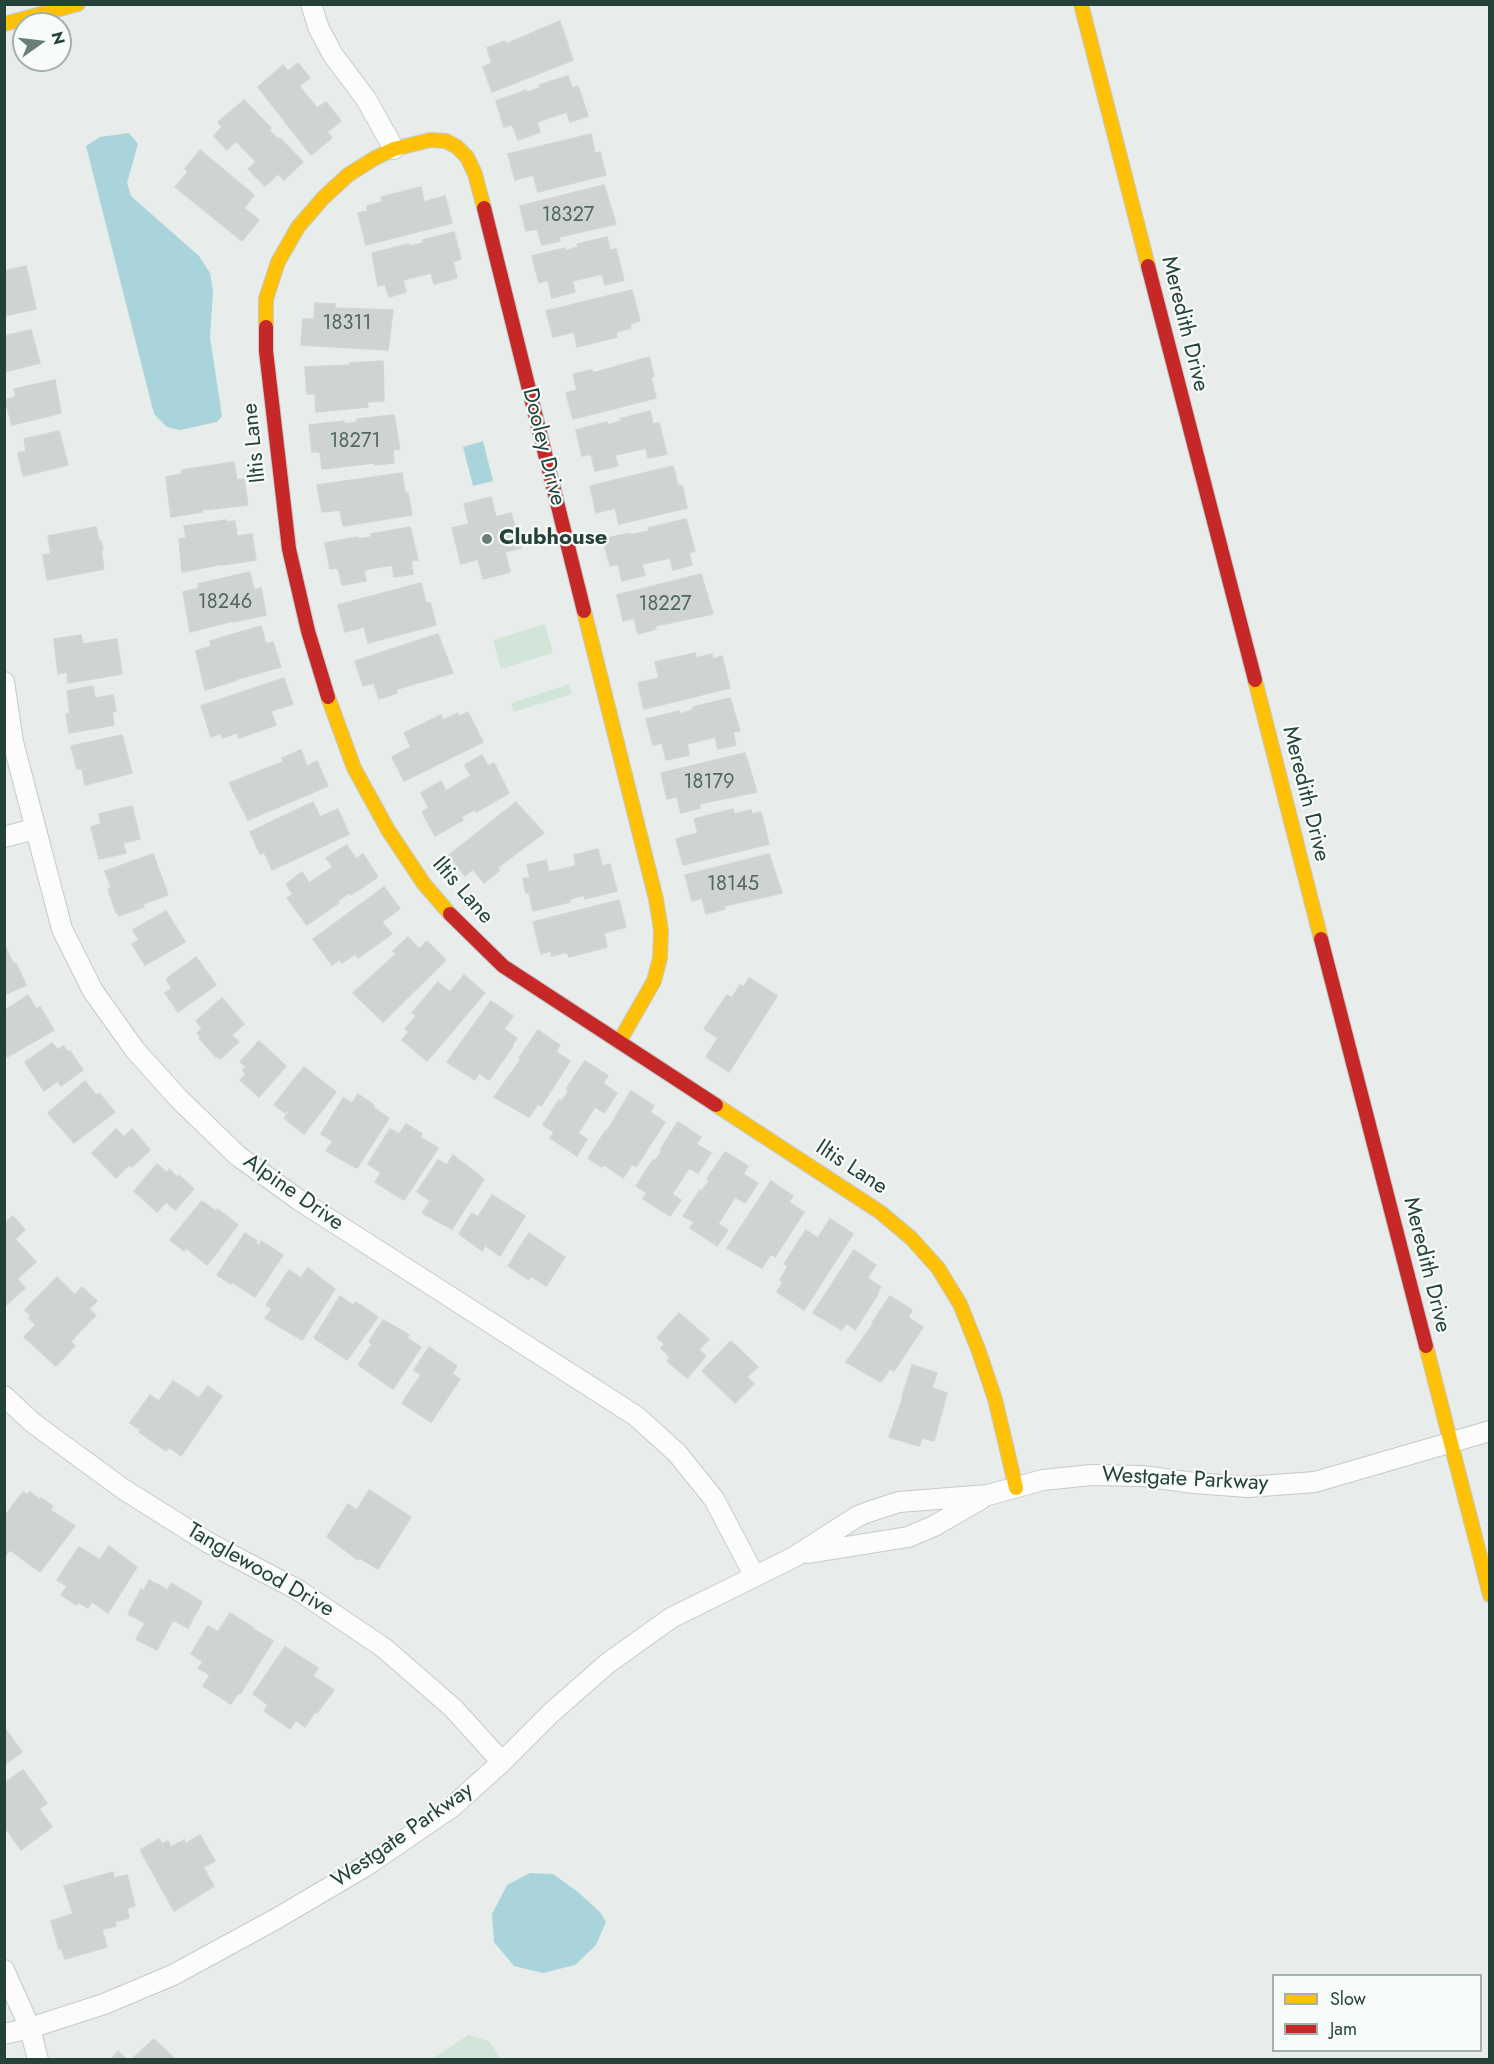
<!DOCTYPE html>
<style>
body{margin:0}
#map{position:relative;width:1494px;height:2064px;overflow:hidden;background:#e8edeb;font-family:Jost,sans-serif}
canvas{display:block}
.frame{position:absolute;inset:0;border:6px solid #24423a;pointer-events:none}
.legend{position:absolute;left:1272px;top:1974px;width:210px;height:78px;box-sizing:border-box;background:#f7fbf9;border:2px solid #a3b1ad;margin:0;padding:8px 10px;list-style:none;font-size:18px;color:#24423a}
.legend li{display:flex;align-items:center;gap:12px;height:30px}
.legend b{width:30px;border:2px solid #a3b1ad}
.north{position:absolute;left:12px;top:12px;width:60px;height:60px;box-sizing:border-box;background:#f7fbf9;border:2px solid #a3b1ad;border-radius:50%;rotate:76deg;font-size:16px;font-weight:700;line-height:24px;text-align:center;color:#24423a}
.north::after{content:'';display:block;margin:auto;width:21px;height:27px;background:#697e78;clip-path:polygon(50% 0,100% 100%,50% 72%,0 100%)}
</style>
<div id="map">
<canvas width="1494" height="2064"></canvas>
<div class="frame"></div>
<ul class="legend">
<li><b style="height:8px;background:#ffc107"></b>Slow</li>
<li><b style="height:8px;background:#c62828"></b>Jam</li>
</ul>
<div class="north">N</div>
</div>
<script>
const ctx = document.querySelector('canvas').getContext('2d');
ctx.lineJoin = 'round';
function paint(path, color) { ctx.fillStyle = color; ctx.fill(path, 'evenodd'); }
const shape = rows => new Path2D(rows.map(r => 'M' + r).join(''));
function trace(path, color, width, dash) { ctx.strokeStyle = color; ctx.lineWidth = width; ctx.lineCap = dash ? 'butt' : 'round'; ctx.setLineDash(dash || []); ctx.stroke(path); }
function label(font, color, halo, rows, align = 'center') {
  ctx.font = font + ' Jost,sans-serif'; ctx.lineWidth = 4.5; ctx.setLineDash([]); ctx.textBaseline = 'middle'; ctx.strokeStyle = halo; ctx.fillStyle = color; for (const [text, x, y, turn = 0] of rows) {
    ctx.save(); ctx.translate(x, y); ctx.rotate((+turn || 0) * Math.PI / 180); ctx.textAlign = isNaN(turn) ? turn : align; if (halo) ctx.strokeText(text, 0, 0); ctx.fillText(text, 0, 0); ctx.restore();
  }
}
paint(shape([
 [545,624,553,653,501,669,493,640],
 [569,684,572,694,514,712,511,703],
 [468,2035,489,2041,501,2059,432,2059]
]), '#d1e6d8');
paint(shape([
 [129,133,138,144,127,183,131,196,199,256,210,273,213,291,210,337,222,416,217,422,180,430,167,427,154,414,86,146,100,137],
 [483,441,493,481,473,486,463,447],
 [530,1873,553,1874,578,1892,601,1913,606,1922,596,1945,575,1965,543,1973,514,1966,494,1942,492,1914,507,1885]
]), '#a9d4db');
const building = shape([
 [560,21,573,60,492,92,483,67,492,63,487,48,505,41,506,44,560,21],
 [298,63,310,78,299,86,317,108,326,102,341,121,327,132,332,138,311,155,258,87,283,65,288,71,298,63],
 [568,76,572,88,578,86,588,116,570,122,567,112,537,122,540,132,518,140,512,124,504,127,496,101,526,90,527,92,540,88,539,85,568,76],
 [244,100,271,128,269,130,278,139,280,138,303,162,284,180,278,174,265,186,248,169,256,162,236,141,227,150,214,136,222,127,218,122,244,100],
 [591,134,595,153,600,152,606,175,538,192,533,175,515,180,508,154,591,134],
 [200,150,254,195,244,208,259,220,242,241,175,187,188,172,185,169,200,150],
 [604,185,616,224,559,237,560,241,542,245,537,229,526,231,520,206,604,185],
 [421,187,424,202,445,196,452,223,366,245,358,213,368,211,367,206,382,202,381,197,421,187],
 [454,232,461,259,453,262,457,278,434,284,431,273,403,280,406,292,389,297,385,284,378,286,372,253,409,244,410,246,423,243,423,240,454,232],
 [607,237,610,250,616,249,624,280,605,285,602,274,572,281,575,292,552,298,548,280,539,283,532,256,565,248,565,251,578,247,577,244,607,237],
 [26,266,36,309,4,316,4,271,26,266],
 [632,290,640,321,630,324,631,328,616,332,617,337,577,347,574,332,553,337,546,311,632,290],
 [315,303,335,304,335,308,393,310,388,350,301,345,303,319,314,319,315,303],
 [31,330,40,363,4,372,4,336,31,330],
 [649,357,654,376,651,377,656,398,573,419,566,393,577,390,573,374,592,370,593,373,649,357],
 [383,361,384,401,367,402,368,407,316,412,315,394,307,394,305,367,351,365,350,363,383,361],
 [55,380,61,413,12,425,5,400,16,397,14,389,55,380],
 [650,411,653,424,659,423,667,454,648,458,646,448,615,455,618,466,595,471,591,454,582,456,576,430,607,422,608,425,621,421,620,419,650,411],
 [394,415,400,449,393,450,394,463,375,465,374,463,322,469,320,452,312,452,309,425,344,421,344,424,357,422,357,419,394,415],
 [59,431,68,465,23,476,18,453,26,451,24,439,59,431],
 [234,462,237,480,244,479,248,505,202,510,202,512,171,517,166,477,182,474,182,470,234,462],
 [673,466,678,486,682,485,687,508,619,524,615,508,596,513,590,486,673,466],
 [402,473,405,493,408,493,412,515,343,526,340,510,322,512,317,485,402,473],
 [491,497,496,517,511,513,521,548,505,552,510,572,483,579,478,559,461,564,452,528,469,524,464,504,491,497],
 [686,519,695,551,689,553,692,565,673,570,670,558,642,564,645,575,622,581,618,564,610,566,603,539,630,533,630,535,649,531,648,528,686,519],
 [226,520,226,522,235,521,237,536,252,534,256,560,223,565,223,564,182,572,179,539,186,538,184,526,226,520],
 [96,527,99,542,101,541,103,550,101,550,104,569,47,580,43,555,51,554,48,536,96,527],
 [410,527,418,560,411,561,413,574,394,577,392,565,364,570,366,581,342,585,338,568,330,569,325,543,358,537,358,539,371,537,371,534,410,527],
 [250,572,254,590,261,588,266,615,233,622,233,621,190,632,183,592,199,588,198,584,250,572],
 [701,574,713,614,655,626,656,629,638,634,634,618,623,621,617,595,701,574],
 [421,583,426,603,430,602,436,625,368,643,364,627,345,632,338,605,421,583],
 [261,626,266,644,273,642,281,667,237,679,237,680,205,690,196,651,211,646,210,641,261,626],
 [438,634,453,673,397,689,397,693,379,699,374,683,363,686,355,661,438,634],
 [81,635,83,644,117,639,122,674,68,683,67,672,58,674,54,639,81,635],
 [695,653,696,658,712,654,713,659,722,656,730,688,644,709,638,683,659,678,655,662,695,653],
 [284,678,293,704,271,711,276,725,239,738,237,733,222,738,221,733,211,737,201,706,284,678],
 [93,686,95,698,113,695,116,711,112,712,114,725,69,733,66,714,70,714,67,691,93,686],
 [730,698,740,731,733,732,736,745,718,749,715,737,687,744,689,755,666,760,662,743,653,745,646,719,679,711,680,714,693,710,693,707,730,698],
 [468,712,483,742,404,781,392,757,411,747,404,733,441,715,443,720,458,713,459,717,468,712],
 [122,735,132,773,85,785,82,769,84,768,77,769,71,746,122,735],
 [301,750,307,766,317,761,328,786,248,820,229,783,283,762,282,758,301,750],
 [745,753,757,792,699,804,700,808,681,813,677,797,667,799,661,773,745,753],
 [482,755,488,766,494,763,509,793,476,812,475,809,461,817,463,820,435,836,422,812,429,808,421,793,441,781,446,791,471,776,465,765,482,755],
 [313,802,320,817,338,809,349,834,272,870,264,852,260,854,250,832,313,802],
 [516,802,544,833,497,868,500,870,484,883,473,869,465,876,449,855,516,802],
 [132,806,140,839,123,843,126,853,99,859,91,827,101,824,99,814,132,806],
 [733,809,735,814,751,810,752,814,761,812,769,844,683,865,676,839,698,833,694,819,733,809],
 [347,845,356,859,363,854,378,877,351,895,349,893,338,901,339,903,307,925,287,898,293,894,286,884,302,872,309,883,333,867,326,858,347,845],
 [598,849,602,866,610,864,617,891,585,899,584,895,570,899,570,902,533,911,529,892,526,893,523,879,530,877,527,865,546,860,549,872,576,866,574,855,598,849],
 [153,854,168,895,143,904,144,907,119,916,118,913,116,913,108,889,111,887,105,871,153,854],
 [769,854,782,893,724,906,725,909,706,914,702,898,692,901,685,875,769,854],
 [384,887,400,909,382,922,392,934,358,958,355,954,342,963,340,959,332,965,313,939,384,887],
 [619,900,626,927,604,933,607,947,569,957,567,952,552,956,551,951,541,954,533,922,619,900],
 [166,911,185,942,145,965,132,944,139,940,133,930,166,911],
 [408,937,419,949,427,941,446,960,383,1022,353,993,396,954,393,951,408,937],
 [6,948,13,963,9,965,10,966,16,963,26,985,4,995,4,949,6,948],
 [196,957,216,985,178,1012,165,993,172,988,166,979,196,957],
 [464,975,485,993,427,1061,402,1040,409,1032,405,1029,416,1016,412,1013,438,982,450,992,464,975],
 [749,978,777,996,729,1072,706,1057,718,1038,704,1029,727,995,732,998,740,985,744,987,749,978],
 [28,995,36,1009,40,1007,54,1030,7,1057,4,1052,4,1011,28,995],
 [222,998,244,1024,232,1035,239,1042,220,1059,217,1056,216,1057,199,1038,201,1037,197,1033,202,1028,196,1021,222,998],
 [491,1001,513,1016,504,1029,517,1038,512,1045,513,1046,489,1080,479,1073,475,1080,447,1062,491,1001],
 [538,1030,560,1045,556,1052,570,1061,541,1106,538,1104,529,1117,494,1097,521,1059,519,1058,538,1030],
 [259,1041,286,1066,259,1097,240,1080,246,1074,242,1070,246,1067,240,1062,259,1041],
 [52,1043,58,1050,63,1046,68,1052,70,1051,83,1070,61,1086,58,1081,44,1091,25,1062,52,1043],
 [585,1061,608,1076,603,1083,617,1093,604,1113,595,1107,578,1133,587,1139,577,1156,550,1138,554,1132,543,1125,559,1100,562,1101,569,1090,566,1089,585,1061],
 [304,1067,336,1092,304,1134,284,1118,289,1112,287,1110,285,1113,274,1105,304,1067],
 [85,1081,96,1095,95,1097,99,1093,115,1112,74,1143,48,1113,85,1081],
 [631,1091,654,1106,650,1112,665,1122,636,1167,632,1164,623,1178,604,1165,602,1167,588,1158,606,1130,607,1131,631,1091],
 [358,1094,374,1105,373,1107,389,1118,357,1168,326,1151,333,1141,321,1134,343,1098,352,1103,358,1094],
 [678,1122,701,1137,696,1144,711,1153,698,1173,689,1168,672,1194,681,1200,670,1216,643,1199,647,1193,636,1186,653,1160,655,1161,662,1151,660,1150,678,1122],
 [406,1124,422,1134,420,1137,438,1148,404,1200,375,1182,381,1173,368,1164,390,1129,399,1134,406,1124],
 [116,1129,124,1137,132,1129,150,1150,132,1167,129,1165,116,1178,92,1153,116,1129],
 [725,1152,748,1166,743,1174,758,1183,745,1203,735,1197,718,1224,728,1230,717,1246,690,1228,694,1222,683,1216,700,1190,702,1191,709,1181,707,1179,725,1152],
 [453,1155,484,1179,452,1229,422,1213,430,1201,417,1192,438,1160,447,1165,453,1155],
 [157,1164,167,1173,169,1169,177,1177,179,1175,194,1189,175,1210,166,1202,157,1212,134,1191,157,1164],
 [771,1181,793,1196,789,1202,804,1212,775,1257,771,1254,762,1268,727,1248,771,1181],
 [492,1195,525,1216,500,1256,487,1247,488,1245,486,1244,482,1251,459,1234,472,1213,478,1217,492,1195],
 [202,1201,216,1211,218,1209,238,1225,207,1265,186,1248,184,1251,170,1240,202,1201],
 [13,1216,25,1230,15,1239,36,1262,17,1279,25,1288,4,1307,4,1224,13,1216],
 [830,1219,853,1234,804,1310,777,1292,783,1282,780,1280,788,1266,784,1264,806,1230,818,1238,830,1219],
 [245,1233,257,1241,256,1243,259,1245,261,1241,283,1255,255,1297,232,1282,231,1284,217,1275,245,1233],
 [529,1233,565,1257,546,1286,531,1276,529,1280,508,1266,529,1233],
 [854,1250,876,1265,867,1278,881,1287,877,1293,878,1294,855,1330,846,1323,842,1330,813,1313,854,1250],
 [308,1268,335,1289,302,1340,265,1318,272,1309,266,1305,289,1270,301,1278,308,1268],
 [57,1277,75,1295,82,1287,97,1301,89,1309,96,1315,71,1341,75,1346,56,1366,24,1337,36,1325,29,1318,31,1316,25,1310,57,1277],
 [340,1296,353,1305,356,1302,378,1317,347,1360,314,1338,340,1296],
 [890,1296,912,1310,908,1317,923,1327,894,1371,890,1369,881,1382,846,1362,873,1324,872,1323,890,1296],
 [679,1313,709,1339,699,1350,706,1356,687,1378,667,1361,670,1357,661,1348,664,1344,657,1338,679,1313],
 [383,1320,409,1335,407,1338,421,1347,393,1389,358,1365,372,1344,369,1342,383,1320],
 [731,1341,758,1367,747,1377,754,1384,735,1403,702,1371,731,1341],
 [429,1347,457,1366,452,1374,460,1379,431,1422,402,1403,421,1375,414,1370,429,1347],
 [912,1365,937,1373,932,1388,947,1393,934,1441,922,1438,919,1446,889,1437,903,1397,902,1397,912,1365],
 [173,1381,199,1398,208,1386,222,1396,181,1456,169,1447,166,1451,139,1432,141,1430,130,1423,150,1395,159,1401,173,1381],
 [369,1490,411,1517,378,1569,360,1558,358,1560,327,1537,348,1504,357,1510,369,1490],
 [23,1492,27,1495,30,1492,40,1500,41,1498,53,1506,50,1510,75,1526,40,1572,10,1550,4,1558,4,1517,23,1492],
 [109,1546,137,1567,108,1613,92,1602,88,1608,78,1602,76,1605,61,1595,67,1586,57,1580,79,1547,100,1560,109,1546],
 [149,1580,168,1590,171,1583,202,1602,188,1628,173,1620,157,1650,136,1639,145,1623,128,1614,141,1589,144,1590,149,1580],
 [230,1613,254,1628,252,1634,255,1630,273,1641,240,1694,238,1693,231,1704,203,1686,210,1675,198,1668,203,1662,191,1654,208,1626,218,1632,230,1613],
 [285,1647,318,1668,313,1676,334,1690,317,1713,315,1712,305,1727,296,1720,290,1729,264,1711,268,1705,253,1694,285,1647],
 [4,1727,22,1752,4,1765,4,1727],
 [23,1770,47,1803,39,1809,52,1827,21,1850,7,1830,4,1832,4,1783,23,1770],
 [200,1835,215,1861,203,1867,214,1886,174,1911,140,1850,159,1839,162,1844,168,1841,171,1847,184,1840,185,1844,200,1835],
 [113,1872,114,1878,127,1875,135,1906,127,1908,129,1918,115,1922,116,1926,103,1929,101,1926,107,1947,65,1959,61,1948,59,1949,51,1921,73,1914,64,1886,113,1872],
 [154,2039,176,2060,135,2060,133,2058,154,2039],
 [118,2051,127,2060,111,2060,118,2051]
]);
paint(building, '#cfd4d2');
trace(building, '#d1d6d4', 1.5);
const street = shape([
 [311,4,319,29,333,55,366,99,394,149],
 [4,682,13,742,62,929,93,991,135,1050,179,1099,238,1156,299,1200,636,1416,677,1453,714,1499,754,1575],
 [4,837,34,829],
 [4,1396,33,1423,123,1489,209,1543,298,1590,384,1648,453,1708,502,1762],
 [808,1553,908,1537,934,1526,981,1499],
 [4,1970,30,2028,38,2060],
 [4,2034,30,2028,104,2004,173,1975,274,1920,366,1866,452,1807,502,1762,551,1713,608,1663,671,1618,794,1557,858,1516,871,1511,899,1502,988,1495,1043,1480,1091,1475,1142,1476,1194,1483,1248,1487,1315,1482,1490,1431]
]);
const slow = shape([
 [1081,4,1148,266],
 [4,24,78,4],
 [266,327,266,299,278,262,298,227,323,198,348,175,375,158,394,149,430,140,446,141,457,147,467,157,475,174,484,208],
 [584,611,656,899,661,930,660,958,654,981,619,1042],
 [1255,680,1321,939],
 [328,697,354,768,388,830,424,884,450,914],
 [716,1105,880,1212,911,1238,938,1268,960,1304,978,1349,995,1399,1016,1488],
 [1426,1346,1490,1595]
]);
const jam = shape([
 [484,208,584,611],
 [1148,266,1255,680],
 [266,327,266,351,289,549,308,631,328,697],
 [450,914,503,966,716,1105],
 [1321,939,1426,1346]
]);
trace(street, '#c5cac8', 22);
trace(slow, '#c3cbc8', 16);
trace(jam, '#c3cbc8', 16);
trace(street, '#fcfcfc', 20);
trace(slow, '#ffc107', 14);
trace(jam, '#c62828', 14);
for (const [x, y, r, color] of [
 [487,539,6,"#697e78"]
]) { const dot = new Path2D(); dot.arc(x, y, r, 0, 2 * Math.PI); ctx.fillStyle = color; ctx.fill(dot); trace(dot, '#f7fbf9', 2); }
label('20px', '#506761', null, [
 ["18327",568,216],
 ["18311",347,324],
 ["18271",355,442],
 ["18246",225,603],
 ["18227",665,605],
 ["18179",709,783],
 ["18145",733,885]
]);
label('22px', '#24423a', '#f7fbf9', [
 ["Meredith Drive",1184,324,76],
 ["Iltis Lane",255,443,-96],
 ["Dooley Drive",543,447,76],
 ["Meredith Drive",1305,794,76],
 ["Iltis Lane",462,891,49],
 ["Iltis Lane",851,1168,33],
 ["Alpine Drive",293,1193,35],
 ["Meredith Drive",1426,1265,76],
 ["Westgate Parkway",1185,1480,3],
 ["Tanglewood Drive",260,1571,30],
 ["Westgate Parkway",403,1836,-35]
]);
label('bold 22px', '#24423a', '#f7fbf9', [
 ["Clubhouse",499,539]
], 'left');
</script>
